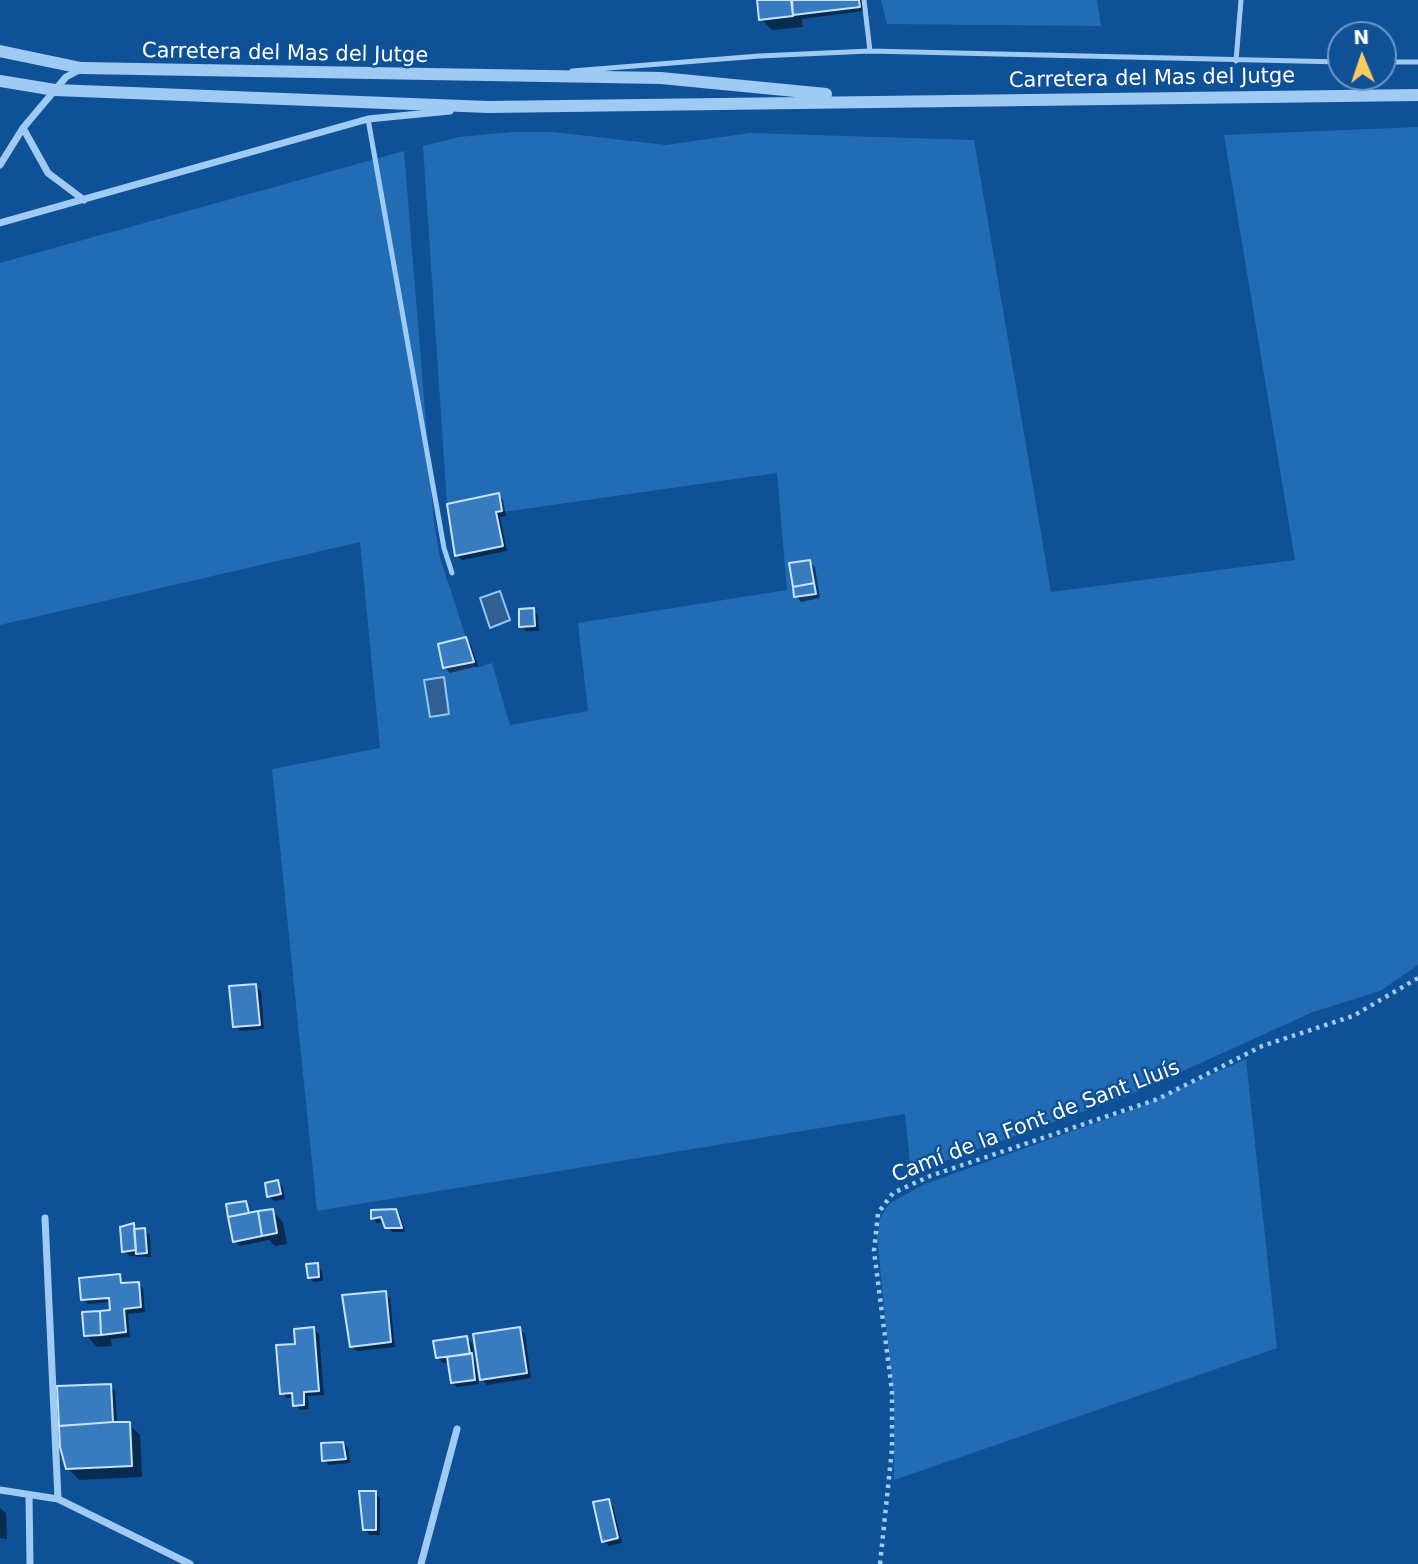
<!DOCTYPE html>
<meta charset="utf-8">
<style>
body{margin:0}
#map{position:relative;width:1418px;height:1564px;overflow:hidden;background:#0f5197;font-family:"DejaVu Sans",sans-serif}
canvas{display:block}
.north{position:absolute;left:1327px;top:21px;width:70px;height:70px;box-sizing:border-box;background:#0f5197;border:2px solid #6f97c1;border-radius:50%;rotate:358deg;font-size:19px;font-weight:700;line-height:28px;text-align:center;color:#fff}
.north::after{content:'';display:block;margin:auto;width:24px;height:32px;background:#ffca62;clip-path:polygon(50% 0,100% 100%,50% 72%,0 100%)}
</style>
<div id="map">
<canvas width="1418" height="1564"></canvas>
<div class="north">N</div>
</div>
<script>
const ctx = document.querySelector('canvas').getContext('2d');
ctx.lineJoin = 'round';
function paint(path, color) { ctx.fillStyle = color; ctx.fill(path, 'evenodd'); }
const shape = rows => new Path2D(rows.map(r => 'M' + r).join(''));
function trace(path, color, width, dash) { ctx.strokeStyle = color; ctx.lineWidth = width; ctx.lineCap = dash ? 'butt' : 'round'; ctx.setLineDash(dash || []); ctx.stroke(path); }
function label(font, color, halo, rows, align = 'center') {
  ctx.font = font + ' "DejaVu Sans",sans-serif'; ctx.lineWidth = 5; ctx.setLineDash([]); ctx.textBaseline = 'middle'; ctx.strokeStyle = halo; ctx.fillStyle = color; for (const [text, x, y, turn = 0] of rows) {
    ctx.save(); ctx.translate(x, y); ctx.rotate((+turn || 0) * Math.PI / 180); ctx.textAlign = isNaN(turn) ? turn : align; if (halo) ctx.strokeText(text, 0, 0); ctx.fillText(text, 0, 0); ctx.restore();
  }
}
paint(shape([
 [881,0,1097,0,1101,26,887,24],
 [1418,127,1418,965,1380,991,1313,1012,1132,1094,911,1173,905,1114,317,1211,272,769,380,748,360,542,0,625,0,263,404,151,434,523,440,558,476,668,492,663,510,725,588,711,578,623,787,590,777,473,503,512,499,493,447,504,423,146,459,137,513,132,553,132,666,145,750,133,974,140,1051,592,1295,560,1224,135],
 [1246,1059,1277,1348,894,1480,894,1407,877,1237,880,1218,890,1203,925,1184,1134,1109]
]), '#226cb6');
const water = shape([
 [500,591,510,620,490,628,480,598,500,591],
 [444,677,449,714,430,717,424,680,444,677]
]);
paint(water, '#306093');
trace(water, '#90c6f8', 2);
paint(shape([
 [758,0,863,0,864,11,802,19,803,27,772,30,761,19],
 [498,495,503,500,506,516,500,517,507,551,462,560,457,555],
 [809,562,815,567,820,598,801,602,796,596],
 [533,610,538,615,539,631,526,631,521,626],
 [466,639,471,645,478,666,450,673,445,668],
 [256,986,261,991,264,1029,240,1031,235,1026],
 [278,1182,283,1187,285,1199,274,1201,269,1196],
 [246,1203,252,1214,272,1211,283,1222,287,1244,275,1246,269,1240,240,1246,235,1241],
 [396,1211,401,1217,405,1232,392,1232,385,1222,377,1223,372,1218],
 [133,1225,150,1235,151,1257,129,1256,124,1251],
 [317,1265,322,1270,323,1281,314,1282,309,1277],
 [119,1276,125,1285,138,1283,143,1289,145,1312,128,1314,130,1337,111,1339,112,1346,97,1347,86,1335,112,1312,111,1302,88,1304,83,1299],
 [385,1293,390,1298,395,1347,357,1351,351,1346],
 [314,1329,319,1334,324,1395,308,1396,309,1409,300,1410,295,1405,294,1398,287,1398,282,1393],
 [520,1329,525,1334,531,1378,487,1385,482,1379],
 [466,1338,472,1343,479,1384,457,1387,452,1382,449,1362,443,1363,438,1358],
 [110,1385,115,1391,117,1424,129,1424,140,1435,142,1477,79,1480,68,1468],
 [343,1443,348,1448,350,1463,329,1465,324,1460],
 [375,1493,380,1498,380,1535,370,1535,365,1530],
 [608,1501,613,1506,622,1543,609,1546,604,1541],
 [0,1508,6,1513,7,1539,0,1538]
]), '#0007');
const building = shape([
 [757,0,791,0,793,16,759,20,757,0],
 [792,0,859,0,860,7,793,15,792,0],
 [499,493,502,511,496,512,503,546,455,556,447,504,499,493],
 [810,560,814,583,793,587,789,563,810,560],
 [814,583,816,594,794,597,793,587,814,583],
 [534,608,535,626,519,627,519,609,534,608],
 [466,637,474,662,443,668,438,644,466,637],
 [256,984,260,1025,233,1027,229,986,256,984],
 [278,1180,281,1194,267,1197,265,1183,278,1180],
 [246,1201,249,1213,228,1217,226,1204,246,1201],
 [273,1209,277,1233,262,1236,258,1211,273,1209],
 [396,1209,402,1228,385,1228,381,1217,371,1219,371,1210,396,1209],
 [258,1211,262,1236,233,1242,228,1217,258,1211],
 [134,1223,136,1250,122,1252,120,1227,134,1223],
 [145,1228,147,1253,136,1254,134,1229,145,1228],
 [318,1263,319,1277,308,1278,306,1264,318,1263],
 [120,1274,121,1283,139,1282,141,1307,124,1309,126,1332,101,1335,100,1311,110,1310,109,1298,81,1300,79,1278,120,1274],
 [386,1291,391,1342,350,1347,342,1295,386,1291],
 [100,1311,101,1335,84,1336,82,1312,100,1311],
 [314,1327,319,1391,304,1392,304,1405,293,1406,292,1393,280,1394,276,1345,295,1344,294,1329,314,1327],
 [520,1327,527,1373,480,1380,473,1334,520,1327],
 [467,1336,470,1354,436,1358,433,1341,467,1336],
 [472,1353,475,1380,451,1383,447,1357,472,1353],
 [111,1384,113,1422,59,1426,57,1386,111,1384],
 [113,1422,130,1422,132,1466,66,1469,60,1447,59,1426,113,1422],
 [343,1442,346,1459,322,1461,321,1443,343,1442],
 [359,1491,376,1491,376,1530,363,1530,359,1491],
 [609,1499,618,1538,602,1542,593,1502,609,1499]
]);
paint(building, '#387bbf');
trace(building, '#c7e3fe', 2);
trace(shape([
 [880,1564,892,1449,892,1391,874,1251,878,1213,893,1193,930,1176,1158,1099,1262,1046,1353,1016,1418,978]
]), '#9fcaf4', 4.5, [3.5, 5]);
trace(shape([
 [864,0,870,51],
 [1236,61,1241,0],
 [1383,62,1418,62],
 [572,71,759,56,870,51,1341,62],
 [368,119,444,548,452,573]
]), '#9fcaf4', 5);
trace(shape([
 [23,128,48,173,84,200],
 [0,165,23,128,55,90,66,77,81,69],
 [0,223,368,119,450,111],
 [45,1218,58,1499],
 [0,1490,58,1499,190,1564],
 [29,1495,30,1564],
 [421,1564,457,1429]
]), '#9fcaf4', 7);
trace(shape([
 [0,51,81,68,661,78,826,94],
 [0,81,55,90,488,107,1418,95]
]), '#9fcaf4', 12);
label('21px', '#fff', '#0f5197', [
 ["Carretera del Mas del Jutge",285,54,1],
 ["Carretera del Mas del Jutge",1152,79,-1],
 ["Camí de la Font de Sant Lluís",1036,1122,-21]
]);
</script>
